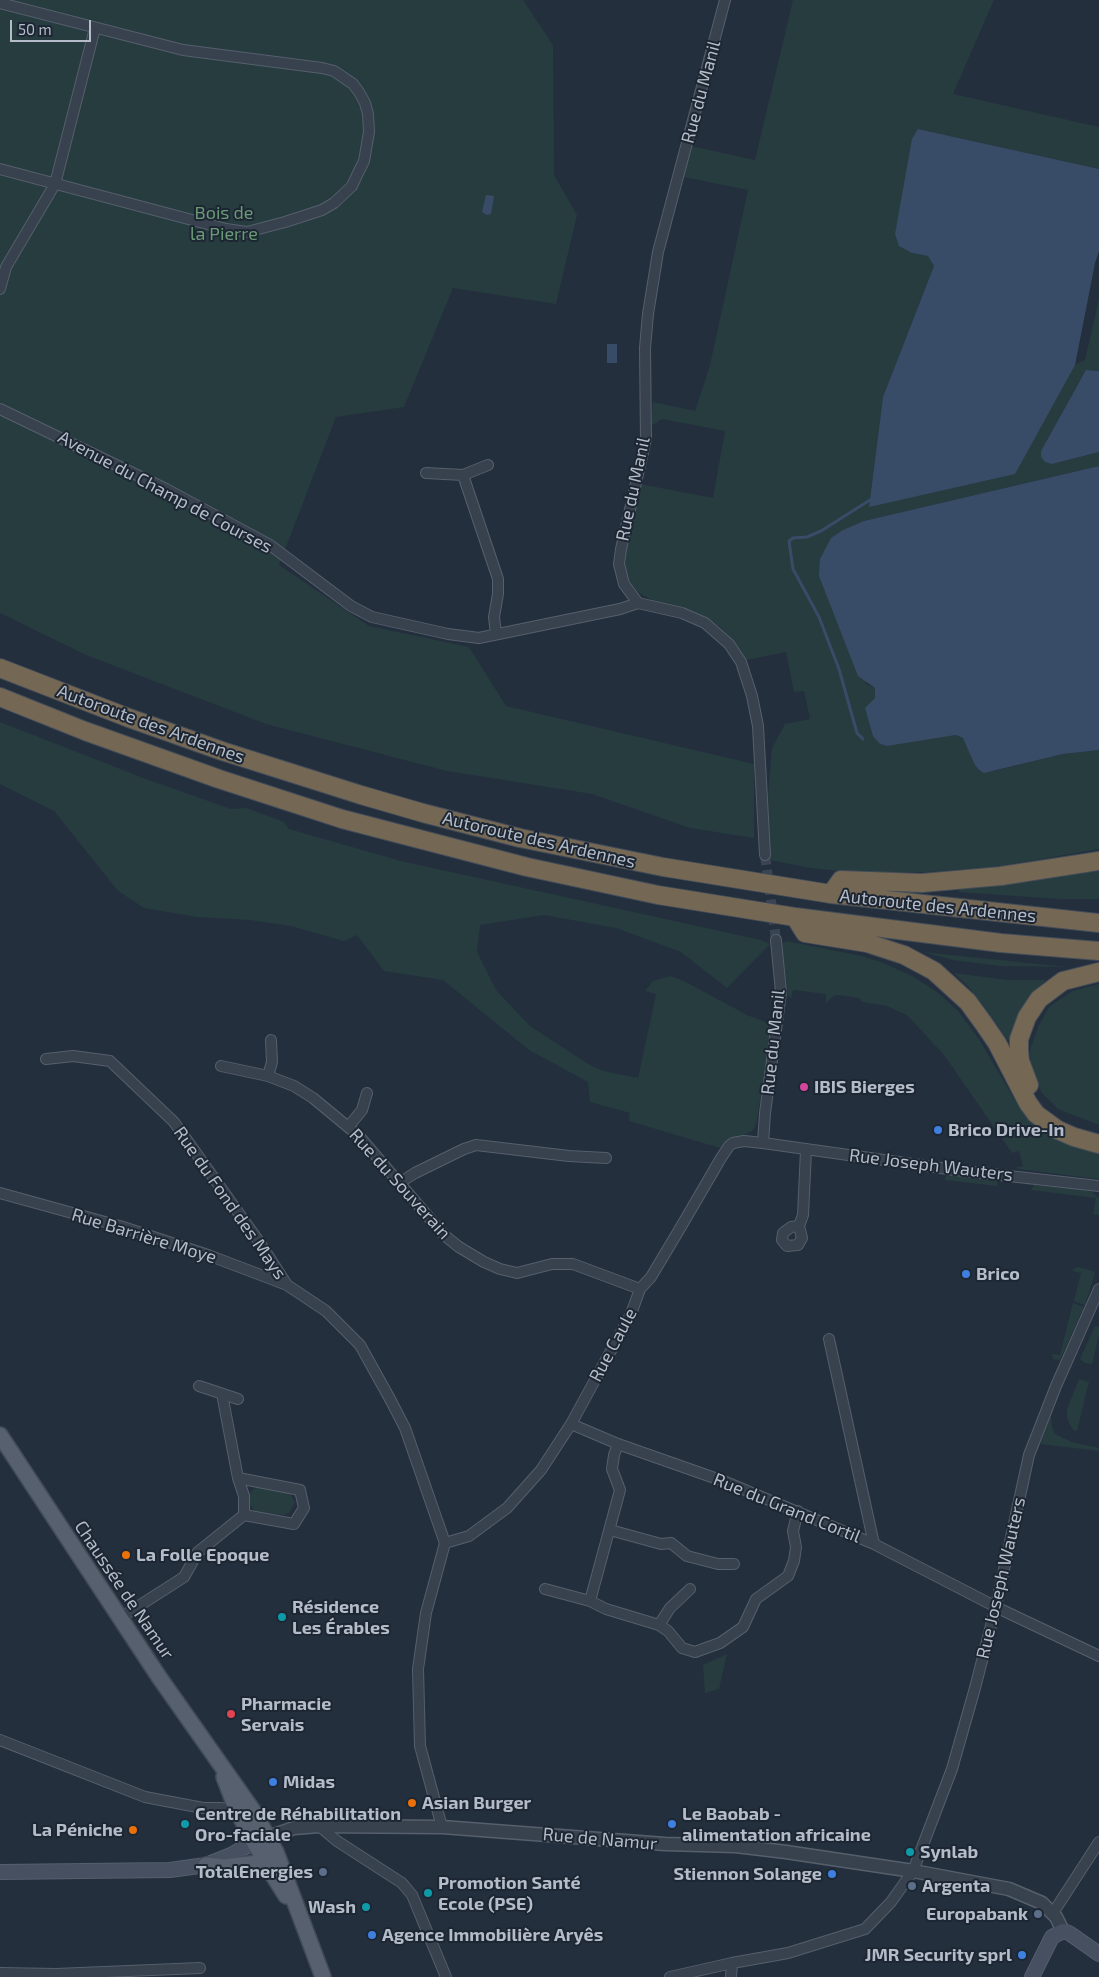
<!DOCTYPE html>
<meta charset="utf-8">
<style>
body{margin:0}
#map{position:relative;width:1099px;height:1977px;overflow:hidden;background:#242f3e;font-family:"Exo 2",sans-serif}
canvas{display:block}
.scale{position:absolute;left:10px;top:20px;width:81px;height:22px;box-sizing:border-box;border:2px solid #b4bcc9;border-top:0;padding-left:6px;font-size:15px;line-height:18px;white-space:nowrap;color:#b4bcc9;-webkit-text-stroke:4px #1d2633;paint-order:stroke}
</style>
<div id="map">
<canvas width="1099" height="1977"></canvas>
<div class="scale">50 m</div>
</div>
<script>
const ctx = document.querySelector('canvas').getContext('2d');
ctx.lineJoin = 'round';
function paint(path, color) { ctx.fillStyle = color; ctx.fill(path, 'evenodd'); }
const shape = rows => new Path2D(rows.map(r => 'M' + r).join(''));
function trace(path, color, width, dash) { ctx.strokeStyle = color; ctx.lineWidth = width; ctx.lineCap = dash ? 'butt' : 'round'; ctx.setLineDash(dash || []); ctx.stroke(path); }
function label(font, color, halo, rows, align = 'center') {
  ctx.font = font + ' "Exo 2",sans-serif'; ctx.lineWidth = 4; ctx.setLineDash([]); ctx.textBaseline = 'middle'; ctx.strokeStyle = halo; ctx.fillStyle = color; for (const [text, x, y, turn = 0] of rows) {
    ctx.save(); ctx.translate(x, y); ctx.rotate((+turn || 0) * Math.PI / 180); ctx.textAlign = isNaN(turn) ? turn : align; if (halo) ctx.strokeText(text, 0, 0); ctx.fillText(text, 0, 0); ctx.restore();
  }
}
paint(shape([
 [0,0,523,0,553,45,554,175,577,215,556,304,453,288,404,407,336,417,279,565,369,626,469,647,506,706,754,764,754,838,690,828,592,794,447,771,266,724,86,655,0,613],
 [793,0,994,0,953,94,1099,127,1099,169,918,129,912,253,928,256,934,266,883,397,869,506,1075,365,1085,360,1099,299,1099,371,1086,370,1041,451,1041,457,1052,464,1099,452,1099,466,864,521,866,684,875,688,880,744,887,746,956,735,963,737,978,769,994,771,1063,754,1099,750,1099,849,1001,866,928,872,852,872,810,868,770,860,768,795,772,748,785,724,810,719,804,691,794,692,786,652,746,660,732,639,719,626,696,614,655,602,638,592,630,582,625,566,626,551,640,484,713,498,725,431,662,419,651,426,653,402,695,411,710,365,748,190,684,177,691,146,755,160],
 [0,722,146,779,231,809,246,808,284,822,289,829,401,861,761,940,770,944,727,988,681,952,616,928,544,915,480,925,477,952,496,990,530,1026,588,1064,603,1071,638,1078,656,994,645,991,653,981,670,976,684,981,747,1015,763,1021,769,1026,771,1033,756,1125,752,1131,744,1135,724,1143,720,1148,629,1121,630,1113,590,1102,588,1082,529,1050,443,980,384,971,357,935,344,941,291,926,250,920,197,917,144,908,118,891,54,811,0,784],
 [1099,866,1099,899,1059,899,958,892,962,886],
 [786,941,862,956,881,962,914,977,937,992,958,1011,979,1039,1016,1102,1031,1120,1057,1140,1086,1150,1099,1153,1099,1179,1018,1169,1016,1167,1023,1166,1020,1154,1018,1151,1012,1153,944,1055,907,1015,887,1006,862,1002,859,998,838,995,834,996,826,1003,826,994,793,990,791,998,788,996,782,944],
 [922,952,1068,967,1000,966,953,960],
 [954,973,1007,980,1046,980,1034,992,1020,1011,1010,1043,981,1002,967,985],
 [1099,984,1099,1125,1058,1109,1042,1093,1032,1073,1030,1050,1038,1027,1049,1007,1072,991],
 [946,1175,998,1181,997,1186,945,1180],
 [1034,1185,1085,1190,1092,1192,1099,1198,1099,1215,1093,1214,1096,1198,1031,1190],
 [1078,1267,1093,1271,1095,1273,1085,1305,1074,1301,1081,1273,1073,1271,1073,1269],
 [1073,1303,1084,1307,1060,1360,1053,1359,1052,1354,1060,1355],
 [1095,1326,1099,1327,1099,1335,1092,1364,1085,1363,1080,1359],
 [1079,1379,1089,1382,1077,1431,1073,1430,1067,1419,1067,1409],
 [1051,1414,1052,1427,1055,1434,1072,1442,1099,1448,1099,1451,1040,1444],
 [259,1486,288,1492,295,1502,290,1512,285,1515,255,1512,250,1505,249,1498,251,1491],
 [727,1654,719,1689,705,1693,703,1665]
]), '#263c3f');
paint(shape([
 [918,129,1099,169,1099,251,1095,263,1075,365,1015,474,869,507,883,397,934,266,928,256,912,253,899,246,895,234,912,139],
 [486,195,494,196,491,214,487,215,482,212],
 [607,344,617,344,617,363,607,363],
 [1086,370,1099,371,1099,452,1052,464,1045,462,1041,457,1041,451],
 [1099,466,1099,750,1063,754,984,773,978,769,974,763,963,738,956,735,887,746,880,744,873,736,865,708,875,698,875,688,858,676,819,576,820,559,831,538,843,530,864,521]
]), '#394c67');
trace(shape([
 [863,739,857,733,839,669,819,617,793,569,789,541,793,538,807,537,821,531,870,500]
]), '#394c67', 3);
trace(shape([
 [765,855,776,940]
]), '#3a4453', 10, [10, 5]);
const minor = shape([
 [725,0,658,252,648,314,645,348,646,439,621,549,619,564,624,584,638,603,682,613,705,623,729,644,741,662,752,696,758,726,765,855],
 [0,3,183,50,322,68,334,71,353,84,359,92,365,103,368,114,369,132,364,161,358,173,352,186,334,203,322,210,285,222,247,232,226,229,0,169],
 [0,289,6,267,55,184,95,28],
 [0,409,166,489,270,545,351,606,372,617,448,634,479,638,620,609,638,603],
 [488,465,463,475,498,579,498,594,494,617,496,634],
 [426,473,463,475],
 [46,1059,73,1056,110,1061,174,1122,260,1243,287,1285,326,1311,360,1345,390,1399,405,1428,445,1543,426,1613,418,1669,420,1746,442,1827],
 [221,1066,268,1076,294,1086,313,1098,359,1136,444,1235,459,1247,484,1262,500,1269,517,1273,552,1264,573,1264,640,1289],
 [268,1076,272,1062,271,1040],
 [349,1126,362,1110,367,1093],
 [763,1143,765,1113,781,992,776,940],
 [399,1183,415,1173,464,1149,476,1145,569,1156,606,1158],
 [0,1193,123,1227,208,1255,287,1285],
 [799,1226,791,1227,783,1233,782,1240,787,1246,798,1245,802,1238,799,1226,803,1215,806,1150],
 [829,1339,874,1544],
 [199,1386,238,1399],
 [571,1424,618,1444,726,1482,874,1544,1002,1610,1099,1656],
 [238,1478,300,1490,304,1508,294,1524,244,1515],
 [610,1530,661,1544,671,1543,687,1556,718,1564,734,1564],
 [445,1543,469,1536,507,1508,541,1470,571,1424,631,1314,640,1289,651,1277,682,1225,721,1158,729,1146,733,1143,744,1141,763,1143,955,1170,1099,1186],
 [545,1589,590,1601,606,1609,659,1625,668,1631,682,1648,695,1652,720,1643,743,1627,756,1599,788,1576,794,1561,796,1547,793,1531,798,1511],
 [590,1601,620,1490,612,1469,614,1455,618,1444],
 [120,1618,184,1577,198,1552,244,1515,244,1496,238,1478,222,1394],
 [659,1625,670,1608,690,1589],
 [0,1740,145,1797,203,1808,220,1808,241,1811],
 [319,1826,337,1841,402,1883,412,1895,446,1977],
 [1053,1913,1099,1842],
 [0,1973,56,1974,200,1968],
 [670,1977,732,1963,788,1953,865,1929,891,1902,913,1871,952,1769,975,1688,996,1606,1029,1455,1056,1386,1099,1289],
 [731,1977,732,1963]
]);
const tertiary = shape([
 [268,1837,294,1828,319,1826,442,1827,665,1844,736,1846,786,1852,913,1871,1009,1889,1042,1903,1056,1917,1063,1931]
]);
const secondary = shape([
 [0,1872,170,1870,206,1865,231,1855,241,1849,263,1839],
 [1032,1977,1052,1937,1063,1931,1069,1933,1099,1954]
]);
const primary = shape([
 [0,1435,159,1677,254,1812,276,1852,323,1977],
 [224,1777,237,1811,269,1869,286,1896],
 [206,1865,224,1867,257,1863,269,1869]
]);
const motorway = shape([
 [0,668,129,718,222,751,361,795,423,813,520,838,663,867,831,894,1099,923],
 [0,697,85,731,219,779,342,819,527,867,658,895,795,917,1001,943,1099,951],
 [831,894,841,880,922,883,1001,876,1099,861],
 [795,917,805,933,867,943,904,955,934,971,968,1002,984,1024,997,1043,1028,1103,1036,1114,1058,1130,1074,1137,1099,1144],
 [1029,1085,1020,1061,1019,1050,1019,1039,1027,1017,1039,999,1063,981,1099,972]
]);
trace(minor, '#565f6c', 12);
trace(tertiary, '#565f6c', 15);
trace(secondary, '#565f6c', 16);
trace(primary, '#414a57', 18);
trace(motorway, '#434c59', 20);
trace(minor, '#38414e', 10);
trace(tertiary, '#38414e', 12);
trace(secondary, '#465061', 14);
trace(primary, '#56606e', 15);
trace(motorway, '#746855', 18);
for (const [x, y, r, color] of [
 [804,1087,5,"#d1479c"],
 [938,1130,5,"#3f7fe0"],
 [966,1274,5,"#3f7fe0"],
 [126,1555,5,"#e8710a"],
 [282,1617,5,"#0f9aa8"],
 [231,1714,5,"#e0444e"],
 [273,1782,5,"#3f7fe0"],
 [412,1803,5,"#e8710a"],
 [185,1824,5,"#0f9aa8"],
 [672,1824,5,"#3f7fe0"],
 [133,1830,5,"#e8710a"],
 [910,1852,5,"#0f9aa8"],
 [323,1872,5,"#5c6f8a"],
 [832,1874,5,"#3f7fe0"],
 [912,1886,5,"#5c6f8a"],
 [428,1893,5,"#0f9aa8"],
 [366,1907,5,"#0f9aa8"],
 [1038,1914,5,"#5c6f8a"],
 [372,1935,5,"#3f7fe0"],
 [1022,1955,5,"#3f7fe0"]
]) { const dot = new Path2D(); dot.arc(x, y, r, 0, 2 * Math.PI); ctx.fillStyle = color; ctx.fill(dot); trace(dot, '#1d2633', 2); }
label('18px', '#b4bcc9', '#1d2633', [
 ["Rue du Manil",701,92,-75],
 ["Rue du Manil",633,489,-78],
 ["Avenue du Champ de Courses",165,492,28],
 ["Autoroute des Ardennes",151,724,20],
 ["Autoroute des Ardennes",539,840,13],
 ["Autoroute des Ardennes",938,906,6],
 ["Rue du Manil",773,1042,-84],
 ["Rue Joseph Wauters",931,1165,7],
 ["Rue du Souverain",400,1184,48],
 ["Rue du Fond des Mays",230,1203,55],
 ["Rue Barrière Moye",144,1236,17],
 ["Rue Caule",613,1345,-62],
 ["Rue du Grand Cortil",787,1508,22],
 ["Rue Joseph Wauters",1001,1578,-77],
 ["Chaussée de Namur",124,1590,56],
 ["Rue de Namur",600,1839,5]
]);
label('18px', '#6b9a76', '#1d2633', [
 ["Bois de",224,213],
 ["la Pierre",224,234]
]);
label('bold 18px', '#b4bcc9', '#1d2633', [
 ["IBIS Bierges",814,1087],
 ["Brico Drive-In",948,1130],
 ["Brico",976,1274],
 ["La Folle Epoque",136,1555],
 ["Résidence",292,1607],
 ["Les Érables",292,1628],
 ["Pharmacie",241,1704],
 ["Servais",241,1725],
 ["Midas",283,1782],
 ["Asian Burger",422,1803],
 ["Centre de Réhabilitation",195,1814],
 ["Oro-faciale",195,1835],
 ["Le Baobab -",682,1814],
 ["alimentation africaine",682,1835],
 ["La Péniche",123,1830,"right"],
 ["Synlab",920,1852],
 ["TotalEnergies",313,1872,"right"],
 ["Stiennon Solange",822,1874,"right"],
 ["Promotion Santé",438,1883],
 ["Ecole (PSE)",438,1904],
 ["Argenta",922,1886],
 ["Wash",356,1907,"right"],
 ["Europabank",1028,1914,"right"],
 ["Agence Immobilière Aryês",382,1935],
 ["JMR Security sprl",1012,1955,"right"]
], 'left');
</script>
